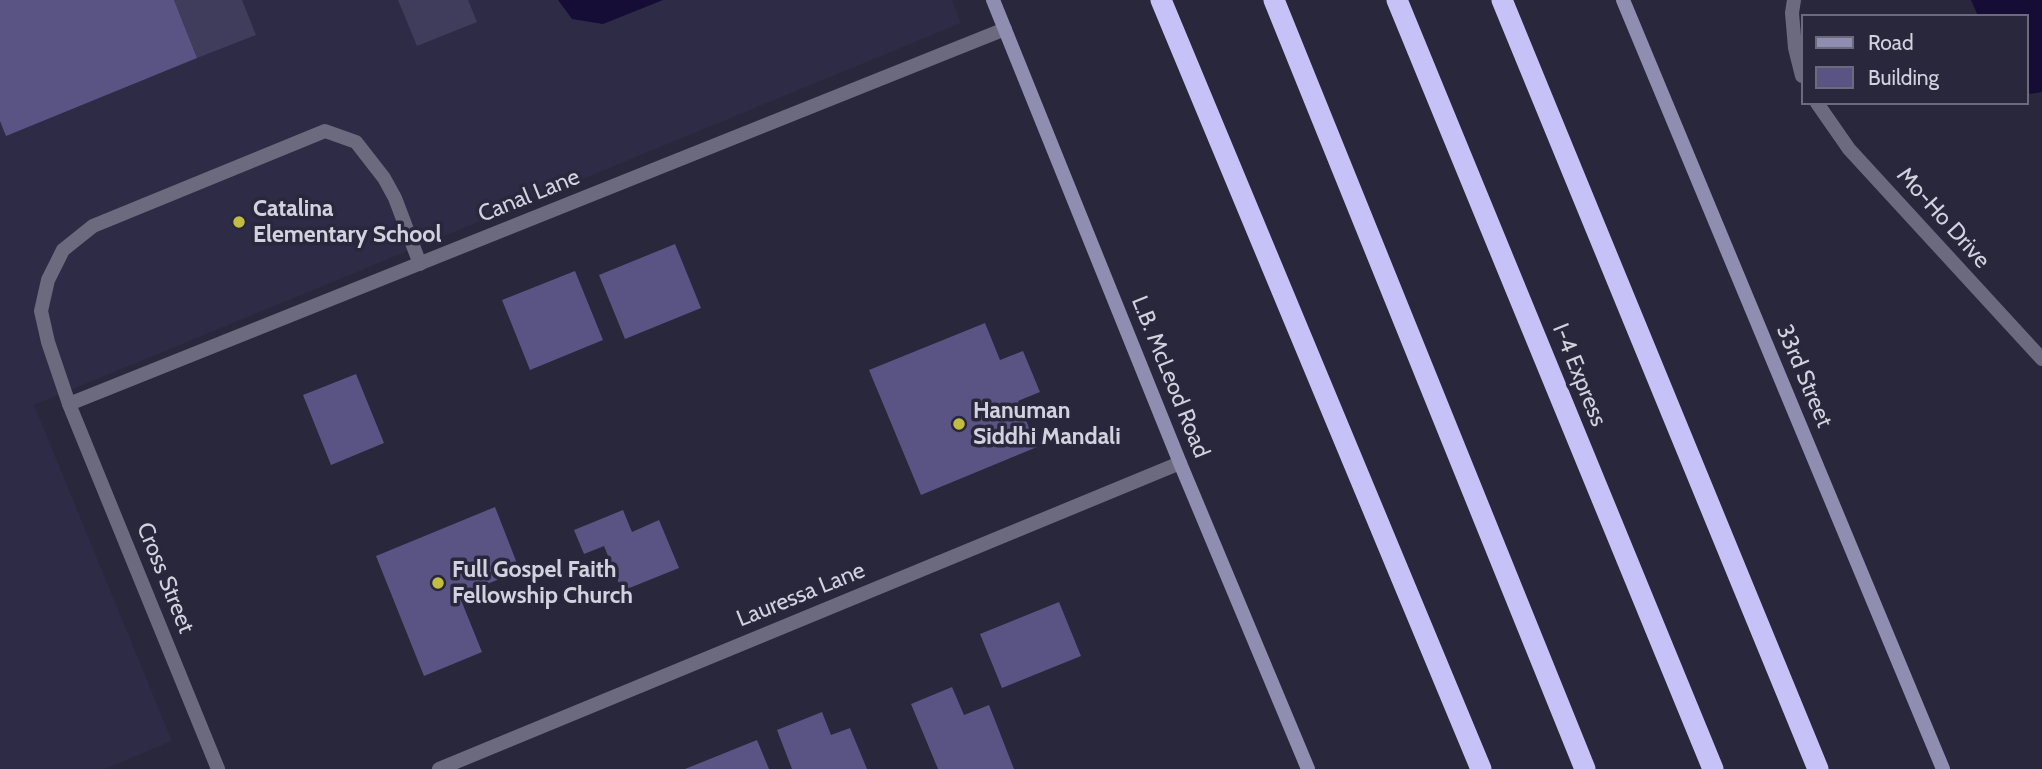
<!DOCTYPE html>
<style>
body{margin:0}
#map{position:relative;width:2042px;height:769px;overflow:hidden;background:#28273c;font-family:Cabin,sans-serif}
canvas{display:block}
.legend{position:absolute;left:1801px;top:14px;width:228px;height:91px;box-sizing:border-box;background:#28273c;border:2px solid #6c6b7d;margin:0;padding:9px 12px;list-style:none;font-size:21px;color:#d2d1df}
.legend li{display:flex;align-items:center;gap:14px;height:35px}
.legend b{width:35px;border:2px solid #6c6b7d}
</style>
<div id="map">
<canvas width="2042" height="769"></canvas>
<ul class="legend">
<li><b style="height:9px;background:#908eb0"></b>Road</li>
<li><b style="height:19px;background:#595483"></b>Building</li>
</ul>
</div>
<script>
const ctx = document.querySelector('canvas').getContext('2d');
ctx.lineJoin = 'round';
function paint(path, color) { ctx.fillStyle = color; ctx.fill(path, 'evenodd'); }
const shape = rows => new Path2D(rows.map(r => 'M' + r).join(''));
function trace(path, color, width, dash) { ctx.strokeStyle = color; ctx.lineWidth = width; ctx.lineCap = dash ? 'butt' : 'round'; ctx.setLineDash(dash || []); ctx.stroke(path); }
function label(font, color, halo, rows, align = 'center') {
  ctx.font = font + ' Cabin,sans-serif'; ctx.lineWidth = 7; ctx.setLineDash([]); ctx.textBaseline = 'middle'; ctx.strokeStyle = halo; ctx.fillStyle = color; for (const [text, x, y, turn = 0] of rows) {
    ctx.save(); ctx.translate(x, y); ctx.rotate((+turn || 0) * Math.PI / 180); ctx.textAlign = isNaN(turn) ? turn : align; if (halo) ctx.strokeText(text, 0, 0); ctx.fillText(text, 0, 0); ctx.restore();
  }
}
paint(shape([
 [0,0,952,0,961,23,34,405,172,741,105,769,0,769]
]), '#2e2b47');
paint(shape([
 [174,0,242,0,256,35,197,58],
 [398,0,468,0,477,22,417,46]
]), '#3f3c5c');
paint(shape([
 [558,0,663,0,603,24,572,19],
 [1971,0,2042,0,2042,92,2030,94,2026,89,2026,16,1978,16]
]), '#160d36');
paint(shape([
 [0,0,174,0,197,58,6,136,0,121],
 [675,244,701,308,625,339,599,275],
 [575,271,603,340,530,370,502,300],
 [985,323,1000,360,1023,351,1040,392,1018,401,1037,447,921,495,869,370],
 [356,374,384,443,331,465,303,395],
 [495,507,520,571,459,595,482,652,424,676,376,556],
 [623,510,632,532,659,520,679,568,622,591,604,546,584,554,574,530],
 [1059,602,1081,656,1002,688,980,634],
 [952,687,964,715,989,705,1014,769,938,769,911,704],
 [822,712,831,735,850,728,867,769,792,769,777,730],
 [757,740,769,769,685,769]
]), '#595483');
trace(shape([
 [69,404,48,342,41,311,48,280,63,250,93,226,325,131,356,142,384,178,395,198,420,264]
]), '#6b6a7f', 14);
trace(shape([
 [1794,0,1792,13,1795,48,1802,76],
 [1817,103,1849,149,2042,359],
 [218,769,69,404,1005,29],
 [439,769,1180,463]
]), '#6b6a7f', 14);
trace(shape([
 [993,0,1180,463,1308,769],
 [1623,0,1943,769]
]), '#908eb0', 14);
trace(shape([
 [1161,0,1481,769],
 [1274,0,1585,769],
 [1397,0,1713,769],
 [1502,0,1818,769]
]), '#c6c2f8', 21);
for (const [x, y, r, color] of [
 [239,222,7,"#c1bd40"],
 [959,424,7,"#c1bd40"],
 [438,583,7,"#c1bd40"]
]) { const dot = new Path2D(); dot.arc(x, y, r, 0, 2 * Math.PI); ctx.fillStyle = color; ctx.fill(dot); trace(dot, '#28273c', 2.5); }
label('23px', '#d2d1df', '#28273c', [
 ["Canal Lane",529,196,-22],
 ["Mo-Ho Drive",1943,218,48],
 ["I-4 Express",1579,375,68],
 ["33rd Street",1804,376,67],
 ["L.B. McLeod Road",1170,377,68],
 ["Cross Street",165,578,68],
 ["Lauressa Lane",801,595,-22]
]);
label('bold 23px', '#d2d1df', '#28273c', [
 ["Catalina",253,209],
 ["Elementary School",253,235],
 ["Hanuman",973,411],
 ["Siddhi Mandali",973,437],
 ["Full Gospel Faith",452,570],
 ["Fellowship Church",452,596]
], 'left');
</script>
